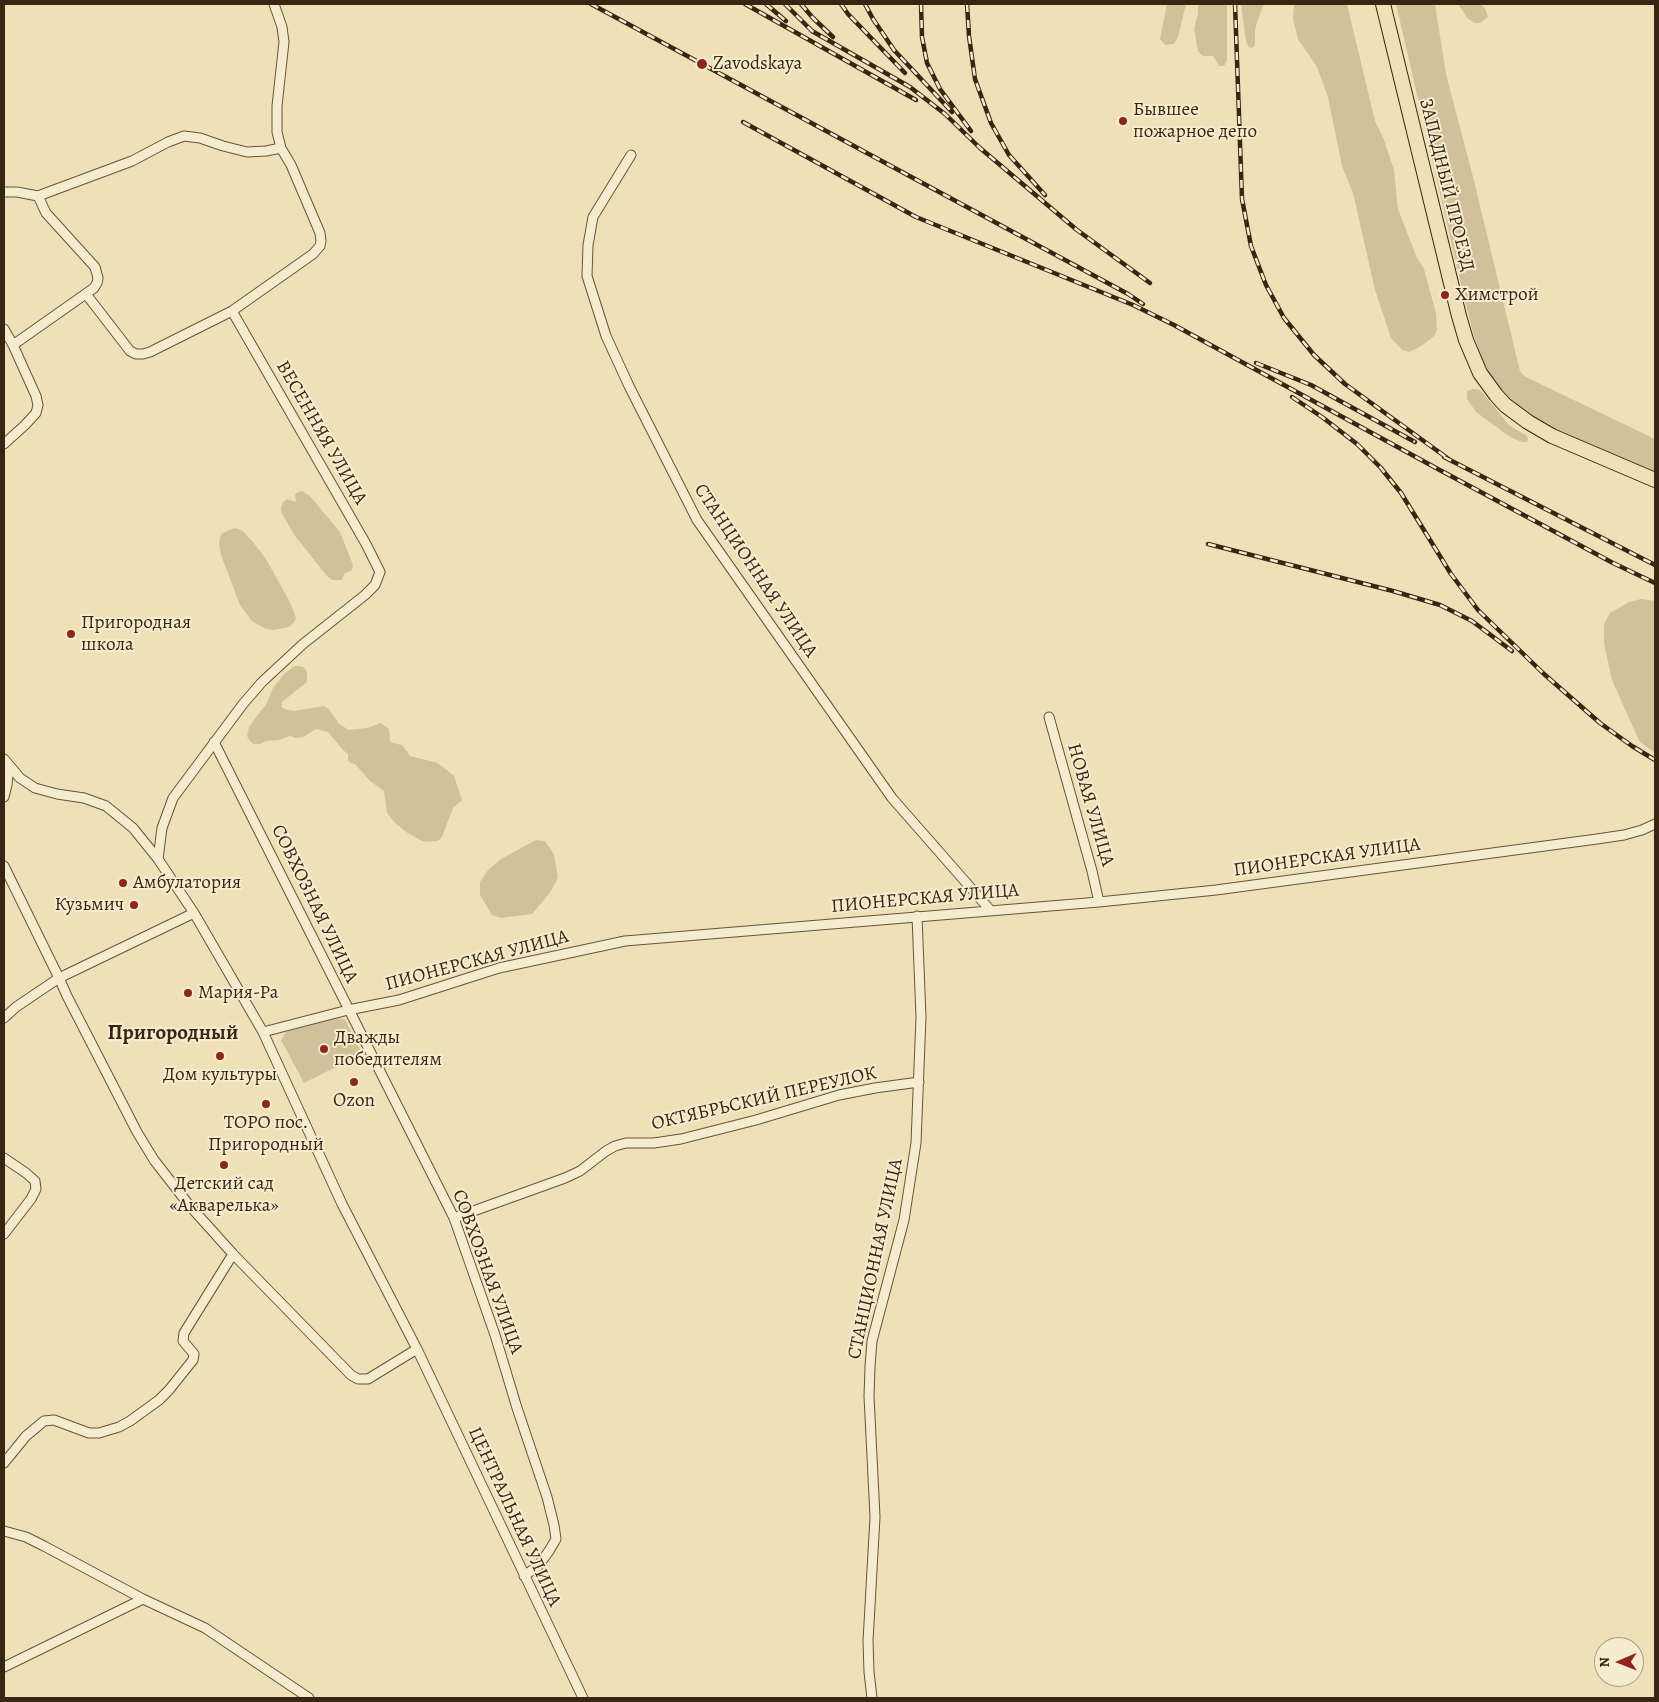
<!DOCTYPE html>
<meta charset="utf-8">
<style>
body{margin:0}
#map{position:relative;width:1659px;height:1702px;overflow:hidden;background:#efe1b7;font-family:Alegreya,serif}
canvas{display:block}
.frame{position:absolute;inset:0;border:5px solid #392511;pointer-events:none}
.north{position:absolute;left:1594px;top:1637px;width:50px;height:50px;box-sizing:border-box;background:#f5ecd0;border:1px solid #aa9c84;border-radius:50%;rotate:269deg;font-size:14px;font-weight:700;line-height:20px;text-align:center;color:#392511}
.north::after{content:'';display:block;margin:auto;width:18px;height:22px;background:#8f2418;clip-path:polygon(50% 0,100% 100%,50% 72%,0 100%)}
</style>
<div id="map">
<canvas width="1659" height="1702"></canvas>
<div class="frame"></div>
<div class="north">N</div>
</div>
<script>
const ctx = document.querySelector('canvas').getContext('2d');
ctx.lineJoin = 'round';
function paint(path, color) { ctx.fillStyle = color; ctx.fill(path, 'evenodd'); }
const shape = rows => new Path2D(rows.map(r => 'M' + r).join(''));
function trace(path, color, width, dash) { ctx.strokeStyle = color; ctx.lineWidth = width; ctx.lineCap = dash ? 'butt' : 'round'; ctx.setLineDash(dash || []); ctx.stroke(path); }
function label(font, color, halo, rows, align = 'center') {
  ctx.font = font + ' Alegreya,serif'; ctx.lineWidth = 4; ctx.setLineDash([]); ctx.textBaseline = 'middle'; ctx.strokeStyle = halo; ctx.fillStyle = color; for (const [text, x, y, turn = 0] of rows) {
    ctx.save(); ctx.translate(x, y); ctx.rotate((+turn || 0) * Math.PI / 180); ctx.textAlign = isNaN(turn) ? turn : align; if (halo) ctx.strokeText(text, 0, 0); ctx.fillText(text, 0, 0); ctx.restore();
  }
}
paint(shape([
 [1167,4,1186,4,1178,37,1174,44,1165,45,1160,39],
 [1198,4,1227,4,1227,61,1224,66,1219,66,1213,56,1203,56,1198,51,1194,29,1198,14],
 [1241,4,1264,4,1257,22,1255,31,1255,45,1252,48,1249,47,1246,42],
 [1294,4,1347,4,1375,121,1383,137,1394,170,1398,209,1417,258,1424,269,1436,313,1437,330,1434,336,1424,344,1414,350,1409,352,1402,350,1391,338,1375,290,1353,193,1342,166,1328,97,1317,67,1298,39,1293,19],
 [1396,4,1435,4,1446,74,1473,177,1520,371,1524,376,1528,378,1655,439,1655,475,1580,443,1531,419,1500,391,1483,362,1473,333,1462,288],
 [1458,4,1481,4,1486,10,1488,17,1480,23,1475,23,1468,19],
 [1473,389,1480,390,1510,426,1526,435,1528,439,1527,442,1522,442,1510,437,1476,412,1467,399,1467,391],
 [302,491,310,496,340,532,353,565,352,570,344,574,342,580,332,580,327,576,295,536,281,512,281,507,283,502,287,499,296,502,295,495,298,492],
 [235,528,243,531,253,542,266,559,290,602,296,618,294,622,289,627,273,630,266,629,252,621,240,605,221,555,219,543,220,537,222,533],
 [1641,599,1655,601,1655,753,1640,742,1637,736,1612,680,1604,643,1604,624,1610,613,1629,602],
 [295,666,300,666,305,668,307,672,307,682,282,702,281,706,284,709,294,711,324,706,329,709,339,724,349,730,367,728,381,723,389,729,390,741,393,743,402,745,410,756,438,763,454,776,462,800,453,808,442,837,438,841,426,842,420,840,406,832,395,823,387,813,384,791,370,781,355,764,350,763,348,760,348,754,343,750,328,732,316,729,303,737,295,738,290,736,279,740,266,741,260,744,253,744,250,741,247,736,249,727,262,709,266,705,273,688,285,673],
 [536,840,545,841,554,854,558,878,549,894,532,914,501,918,492,915,480,895,480,882,488,870,501,859],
 [335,1018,345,1019,362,1054,304,1083,281,1040,286,1032]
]), '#d0c19b');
const minor = shape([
 [631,155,593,217,588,245,587,276,606,336,629,386,697,520,892,798,991,911],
 [4,192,17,192,38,196,132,161,168,142,184,136,200,138,223,146,247,152,266,151,281,148],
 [86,294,130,351,136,354,143,354,150,352,232,311,313,254,320,246,321,241,320,233,291,165,281,148,277,132,277,106,284,42,282,27,274,4],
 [4,329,13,345,36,396,38,405,36,413,25,425,4,444],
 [13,345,94,288,97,283,98,278,95,267,46,213,38,196],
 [1049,717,1092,871,1099,902],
 [214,742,454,1218,495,1335,517,1408,547,1497,554,1525,556,1539,549,1551,538,1566,524,1576],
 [4,759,20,778,35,788,57,794,84,798,106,806,133,828,158,859,194,913,263,1032,342,1204,417,1349,583,1698],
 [4,797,7,785,9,767],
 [158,859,162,828,173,798,243,704,262,682,303,644,365,595,375,585,380,572,366,544,232,311],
 [4,866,59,978,67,996,137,1132,154,1160,189,1205,233,1254,351,1375,358,1379,368,1379,417,1349],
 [4,1018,16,1007,59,978,194,913],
 [263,1032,348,1010,399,1000,499,968,625,941,1099,902,1216,890,1597,839,1624,835,1642,830,1655,824],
 [4,1158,26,1173,35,1181,36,1189,31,1199,4,1234],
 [454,1218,565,1178,580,1171,606,1151,615,1146,626,1143,654,1143,681,1139,756,1120,839,1095,875,1088,919,1082],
 [4,1463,26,1436,44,1421,54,1420,89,1433,99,1433,119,1427,130,1421,159,1400,169,1390,193,1360,194,1354,183,1341,184,1333,233,1254],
 [4,1531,26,1537,44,1546,143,1599,205,1628,309,1698],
 [4,1667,143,1599],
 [872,1698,869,1672,868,1641,875,1517,869,1396,870,1367,872,1341,904,1220,916,1143,921,1017,917,916]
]);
const primary = shape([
 [1383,4,1459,316,1466,340,1480,373,1496,395,1505,405,1528,422,1552,436,1655,480]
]);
trace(minor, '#66543a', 11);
trace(primary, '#392511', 16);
trace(minor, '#f5ecd0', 9);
trace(primary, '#efe1b7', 14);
const rail = shape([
 [591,4,1128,294,1143,304],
 [745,4,916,100],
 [766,4,786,21],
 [785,4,812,31,910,87,945,114,980,148,1077,230,1150,283],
 [801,4,813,18,833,37],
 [841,4,848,14,905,73],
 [865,4,873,19,894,50,952,112],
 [921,4,922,37,927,63,940,89,971,131],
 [967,4,969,36,975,79,991,123,1009,155,1045,195],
 [1235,4,1242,199,1251,246,1266,285,1284,318,1314,355,1345,384,1450,460],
 [743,122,916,217,1133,305,1174,325,1436,468,1613,563,1655,583],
 [1256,363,1311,385,1415,442],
 [1292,397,1322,417,1357,444,1381,468,1401,493,1451,574,1478,610,1544,674,1600,723,1632,746,1655,760],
 [1444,457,1655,565],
 [1208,544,1393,591,1440,605,1472,621,1512,651]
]);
trace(rail, '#392511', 4.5);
trace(rail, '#f5ecd0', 2.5, [8]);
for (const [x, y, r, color] of [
 [702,64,6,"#8f2418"],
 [1123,121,5,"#8f2418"],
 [1445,295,5,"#8f2418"],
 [71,634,5,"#8f2418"],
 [123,883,5,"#8f2418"],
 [134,905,5,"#8f2418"],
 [188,993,5,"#8f2418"],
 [324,1049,5,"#8f2418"],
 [220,1056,5,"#8f2418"],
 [354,1082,5,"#8f2418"],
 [266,1104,5,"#8f2418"],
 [224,1165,5,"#8f2418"]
]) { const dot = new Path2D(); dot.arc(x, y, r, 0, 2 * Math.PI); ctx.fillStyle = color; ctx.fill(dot); trace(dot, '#f5ecd0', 2); }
label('19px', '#392511', '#f5ecd0', [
 ["Zavodskaya",713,64],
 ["Бывшее",1133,110],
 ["пожарное депо",1133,132],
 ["Химстрой",1455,295],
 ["Пригородная",81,623],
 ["школа",81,645],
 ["Амбулатория",133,883],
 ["Кузьмич",124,905,"right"],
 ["Мария-Ра",198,993],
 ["Дважды",334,1038],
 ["победителям",334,1060],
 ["Дом культуры",220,1075,"center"],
 ["Ozon",354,1101,"center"],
 ["ТОРО пос.",266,1123,"center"],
 ["Пригородный",266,1145,"center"],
 ["Детский сад",224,1184,"center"],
 ["«Акварелька»",224,1206,"center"]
], 'left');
label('19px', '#392511', '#f5ecd0', [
 ["ЗАПАДНЫЙ ПРОЕЗД",1446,185,76],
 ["ВЕСЕННЯЯ УЛИЦА",321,433,60],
 ["СТАНЦИОННАЯ УЛИЦА",755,571,56],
 ["НОВАЯ УЛИЦА",1090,805,74],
 ["ПИОНЕРСКАЯ УЛИЦА",1327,858,-8],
 ["ПИОНЕРСКАЯ УЛИЦА",925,899,-5],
 ["СОВХОЗНАЯ УЛИЦА",314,904,64],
 ["ПИОНЕРСКАЯ УЛИЦА",477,961,-15],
 ["ОКТЯБРЬСКИЙ ПЕРЕУЛОК",764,1099,-13],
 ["СТАНЦИОННАЯ УЛИЦА",876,1259,-78],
 ["СОВХОЗНАЯ УЛИЦА",487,1272,70],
 ["ЦЕНТРАЛЬНАЯ УЛИЦА",514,1517,65]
]);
label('bold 21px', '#392511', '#f5ecd0', [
 ["Пригородный",173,1034]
]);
</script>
